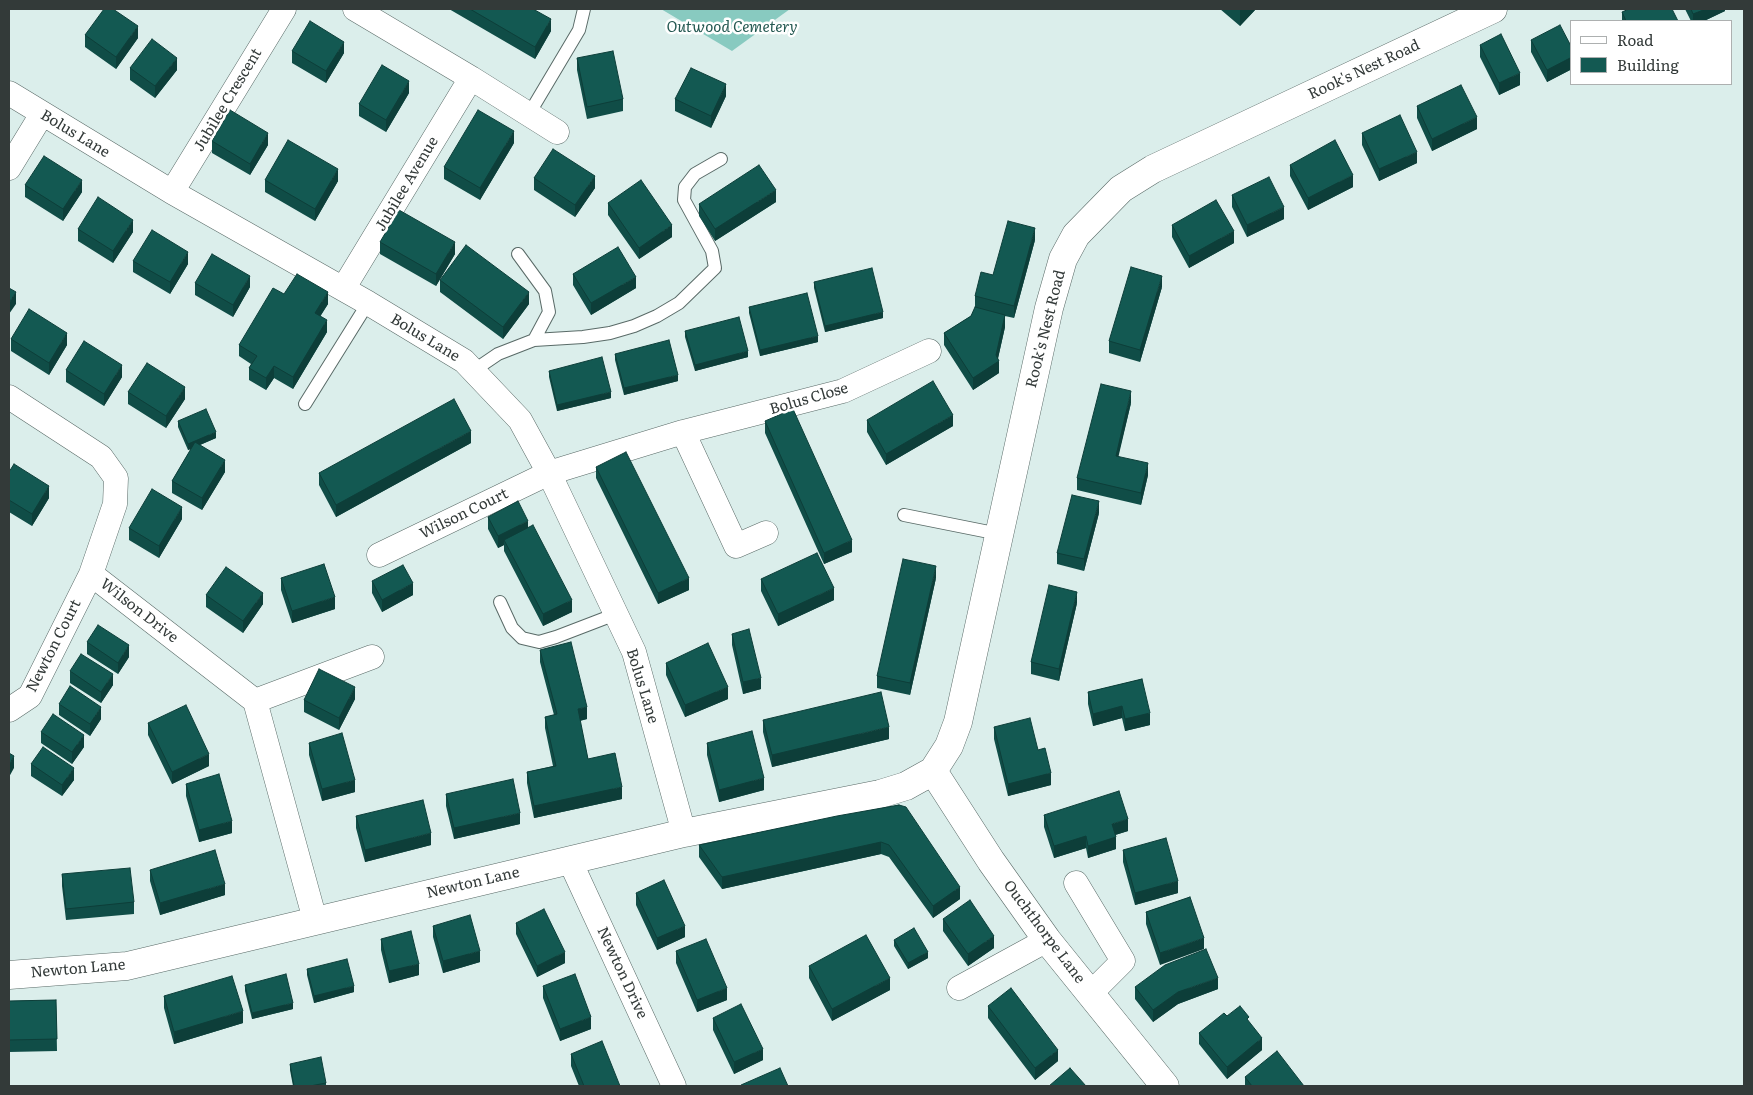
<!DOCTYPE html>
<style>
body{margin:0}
#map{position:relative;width:1753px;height:1095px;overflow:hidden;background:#dbeeeb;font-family:Literata,serif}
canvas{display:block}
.frame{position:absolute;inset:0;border:10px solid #333a39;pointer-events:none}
.legend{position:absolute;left:1570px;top:20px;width:162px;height:65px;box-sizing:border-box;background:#fff;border:1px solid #adb0b0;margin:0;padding:6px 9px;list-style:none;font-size:15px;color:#333a39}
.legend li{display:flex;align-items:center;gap:10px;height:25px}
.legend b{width:25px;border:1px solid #adb0b0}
</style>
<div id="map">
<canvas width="1753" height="1095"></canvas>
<div class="frame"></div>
<ul class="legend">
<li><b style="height:6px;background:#fff"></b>Road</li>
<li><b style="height:14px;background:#135952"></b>Building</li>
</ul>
</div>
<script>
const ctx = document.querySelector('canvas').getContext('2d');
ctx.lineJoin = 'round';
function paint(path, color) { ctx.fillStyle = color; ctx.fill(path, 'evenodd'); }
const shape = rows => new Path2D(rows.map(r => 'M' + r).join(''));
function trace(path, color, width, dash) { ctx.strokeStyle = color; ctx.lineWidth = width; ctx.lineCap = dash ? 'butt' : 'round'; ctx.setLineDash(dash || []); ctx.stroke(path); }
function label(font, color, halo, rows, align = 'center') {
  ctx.font = font + ' Literata,serif'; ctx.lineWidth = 5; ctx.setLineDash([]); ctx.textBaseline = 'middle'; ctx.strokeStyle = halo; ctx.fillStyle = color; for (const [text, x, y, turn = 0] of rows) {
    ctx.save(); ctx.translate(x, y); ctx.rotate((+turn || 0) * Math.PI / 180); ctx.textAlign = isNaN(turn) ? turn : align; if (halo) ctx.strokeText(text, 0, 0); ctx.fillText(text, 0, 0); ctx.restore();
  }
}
paint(shape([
 [661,9,790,9,732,51]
]), '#88cac0');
const service = shape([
 [529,114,579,30,584,9],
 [518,254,545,291,549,312,534,340],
 [473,371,498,354,534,340,583,337,610,333,634,326,657,316,679,303,715,268,712,251,684,200,685,187,695,174,721,159],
 [305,404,368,303],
 [904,515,999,534],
 [500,602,512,628,522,638,539,642,556,637,616,614]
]);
const minor = shape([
 [355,9,471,78,557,132],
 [9,93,172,192,368,303,464,361,520,420,549,473,634,652,684,833],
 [9,168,42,114],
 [172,192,284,9],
 [343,289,471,78],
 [9,397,101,457,116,478,115,504,91,574,255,701,372,657],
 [683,432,736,546,766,533],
 [379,555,549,473,683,432,843,391,929,351],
 [255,701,315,920],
 [9,710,30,696,91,574],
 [570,861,674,1086],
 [1076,883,1123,961,1090,994],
 [959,988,1047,940]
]);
const tertiary = shape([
 [933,771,991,861,1047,940,1165,1086],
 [9,975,127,966,684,833,880,794,906,786,933,771,949,746,958,722,1049,308,1063,259,1076,235,1121,189,1153,169,1493,9]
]);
trace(service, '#596a67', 14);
trace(minor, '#596a67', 25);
trace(tertiary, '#596a67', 29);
trace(service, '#fff', 12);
trace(minor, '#fff', 24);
trace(tertiary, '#fff', 28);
paint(shape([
 [449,9,533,9,551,31,535,59],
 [1220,9,1256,9,1240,26],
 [1685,9,1725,9,1725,11,1704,21,1691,21],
 [1622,12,1678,21,1622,21],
 [85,35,138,38,116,69,85,47],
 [1531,40,1572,48,1572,69,1547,82,1531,52],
 [1480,45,1520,85,1499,95,1480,57],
 [292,51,344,53,326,83,292,63],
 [577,58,623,99,623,111,587,119,577,70],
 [130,68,177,70,155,98,130,80],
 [409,93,386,132,359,116,359,104],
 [726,96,711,128,675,111,675,99],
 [1417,106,1477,129,1432,151,1417,118],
 [1362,133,1417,163,1379,181,1362,145],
 [212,141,268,145,250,175,212,153],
 [514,143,480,200,444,179,444,167],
 [1290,165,1353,187,1308,210,1290,176],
 [534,178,595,188,575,217,534,190],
 [265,180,338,181,315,221,265,192],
 [25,185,82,192,63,221,25,197],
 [1232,195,1284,219,1247,237,1232,207],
 [776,202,715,241,699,216,699,204],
 [608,203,672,237,639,259,608,215],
 [1172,225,1234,243,1189,268,1172,237],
 [78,229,133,232,113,263,78,241],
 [1035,240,1014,318,1005,316,1005,327,998,358,999,373,973,390,944,345,944,333,971,316,975,308,975,296,993,275],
 [380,242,455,254,436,286,380,254],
 [133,261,188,264,170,294,133,272],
 [573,274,636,288,591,315,573,285],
 [440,280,529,304,503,339,440,292],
 [814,282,883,318,825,332,814,288],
 [195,283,250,287,233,317,195,295],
 [1162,287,1140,362,1109,353,1109,341],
 [284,294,328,304,320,316,327,332,293,389,274,378,266,390,249,380,249,368,251,364,239,356,239,345],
 [749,307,818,342,760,356,749,313],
 [685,331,748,357,695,371,685,337],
 [11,339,67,345,49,375,11,351],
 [615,354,678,381,624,395,615,360],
 [66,370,122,377,104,406,66,382],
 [549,371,611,398,557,411,549,377],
 [128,392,185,399,166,428,128,404],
 [1131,403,1118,456,1148,475,1141,505,1077,490,1077,478],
 [867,420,953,426,886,465,867,432],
 [178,421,216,438,200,445,225,472,202,510,172,493,172,481,191,449,188,450,178,427],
 [765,421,852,552,824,564,765,433],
 [471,443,336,517,319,485,319,473],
 [596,467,689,590,658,604,596,478],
 [9,472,49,498,32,526,9,512],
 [1099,513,1084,571,1057,564,1057,553],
 [488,517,528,527,572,612,543,626,504,551,504,545,498,548,488,529],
 [182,519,159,558,129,540,129,528],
 [281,578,335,609,292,623,281,590],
 [936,578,910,695,877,688,877,676],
 [761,579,834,600,778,626,761,591],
 [372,581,413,595,382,612,372,593],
 [206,595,263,604,243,633,206,607],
 [1077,603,1059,681,1031,674,1031,662],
 [732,634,761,689,743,694,732,645],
 [87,642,129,657,118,674,87,654],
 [540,650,587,719,580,721,588,759,622,799,534,818,527,783,527,772,553,766,545,728,545,717,554,715,540,662],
 [666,663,728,699,685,717,666,675],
 [70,671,113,685,101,703,70,683],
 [1142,679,1150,725,1125,731,1122,718,1093,726,1088,704,1088,692],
 [355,699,339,730,304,712,304,700],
 [59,704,101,719,90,736,59,715],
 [763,720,889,739,772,767,763,732],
 [148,723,209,766,172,784,148,735],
 [994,727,1038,750,1051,785,1008,796,994,739],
 [41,732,84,747,72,764,41,743],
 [309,743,355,792,322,801,309,755],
 [707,743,764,790,719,802,707,755],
 [31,764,74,780,62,796,31,776],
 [186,784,232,833,199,842,186,796],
 [446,794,520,824,454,839,446,806],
 [899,805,960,899,933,918,889,857,881,854,722,889,699,857,699,845],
 [1044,815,1128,831,1115,835,1116,849,1088,858,1086,848,1054,858,1044,827],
 [356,816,431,845,365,862,356,828],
 [1123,850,1178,893,1135,905,1123,862],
 [150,870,225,895,160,915,150,881],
 [62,874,134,902,134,914,66,920,62,886],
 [636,893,685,937,657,950,636,905],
 [1190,897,1160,965,1146,924,1146,912],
 [943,919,994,948,968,966,943,931],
 [516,923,565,963,537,977,516,934],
 [433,926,480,962,443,973,433,937],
 [381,939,419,975,389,983,381,950],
 [894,940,928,958,908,969,894,946],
 [676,951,727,1000,697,1012,676,963],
 [809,966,890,990,832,1021,809,978],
 [307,969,354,992,314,1003,307,975],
 [245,985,293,1009,252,1019,245,991],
 [543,986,591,1029,560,1041,543,998],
 [1135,987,1218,989,1178,1004,1153,1022,1135,999],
 [164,996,243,1023,174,1044,164,1008],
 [56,1000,57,1051,9,1052,9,1001],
 [988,1006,1058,1061,1035,1080,988,1018],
 [1227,1016,1249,1022,1262,1050,1227,1079,1199,1044,1199,1033],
 [713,1018,763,1060,734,1074,713,1030],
 [571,1054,620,1086,579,1086,571,1066],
 [290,1064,326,1083,326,1086,293,1086,290,1070],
 [1245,1077,1304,1086,1245,1086]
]), '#104d47');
paint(shape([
 [1240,9,1256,9,1240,26],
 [1706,9,1725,9,1725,11,1704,21,1693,21,1693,14],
 [551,19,551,31,535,59,535,47],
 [138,26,138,38,116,69,116,57],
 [344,42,344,53,326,83,326,71],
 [1572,57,1572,69,1547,82,1547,70],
 [177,58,177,70,155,98,155,86],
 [1520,73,1520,85,1499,95,1499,83],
 [409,81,409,93,386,132,386,120],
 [726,84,726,96,711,128,711,116],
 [1477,117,1477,129,1432,151,1432,139],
 [514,131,514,143,480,200,480,188],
 [268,133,268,145,250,175,250,164],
 [1417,152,1417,163,1379,181,1379,169],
 [338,169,338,181,315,221,315,209],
 [1353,175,1353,187,1308,210,1308,198],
 [595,176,595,188,575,217,575,205],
 [82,180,82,192,63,221,63,209],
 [776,190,776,202,715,241,715,229],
 [1284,207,1284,219,1247,237,1247,225],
 [133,220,133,232,113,263,113,251],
 [672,225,672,237,639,259,639,248],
 [1035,228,1035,240,1014,318,1014,306],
 [1234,231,1234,243,1189,268,1189,256],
 [455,242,455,254,436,286,436,274],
 [188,252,188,264,170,294,170,282],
 [250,276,250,287,233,317,233,305],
 [1162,276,1162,287,1140,362,1140,350],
 [636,277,636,288,591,315,591,303],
 [16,292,16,304,9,314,9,303],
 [328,292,328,304,315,325,315,313],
 [529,292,529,304,503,339,503,327],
 [883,312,883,318,825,332,825,326],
 [1005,315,1005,327,997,363,999,361,999,373,973,390,973,378,996,355],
 [327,320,327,332,293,389,293,377],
 [67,333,67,345,49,375,49,363],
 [818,336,818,342,760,356,760,350],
 [748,351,748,357,695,371,695,365],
 [122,365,122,377,104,406,104,394],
 [274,366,274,378,266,390,266,378],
 [678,375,678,381,624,395,624,388],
 [185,387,185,399,166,428,166,416],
 [1131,391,1131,403,1116,467,1116,456],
 [611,392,611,398,557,411,557,405],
 [953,415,953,426,886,465,886,454],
 [471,431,471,443,336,517,336,505],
 [216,432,216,438,188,450,188,444],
 [225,460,225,472,202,510,202,498],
 [1148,463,1148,475,1141,505,1141,493],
 [49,486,49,498,32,526,32,514],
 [1099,501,1099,513,1084,571,1084,559],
 [182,507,182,519,159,558,159,546],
 [528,521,528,533,504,540,504,545,498,548,498,536],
 [852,540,852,552,824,564,824,553],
 [936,566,936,578,910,695,910,683],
 [689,578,689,590,658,604,658,593],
 [413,583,413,595,382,612,382,600],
 [834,588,834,600,778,626,778,614],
 [1077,592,1077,603,1059,681,1059,669],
 [263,593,263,604,243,633,243,621],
 [335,597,335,609,292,623,292,611],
 [572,600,572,612,543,626,543,614],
 [129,645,129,657,118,674,118,663],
 [113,674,113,685,101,703,101,692],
 [761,678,761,689,743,694,743,682],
 [355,687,355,699,339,730,339,718],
 [728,687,728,699,685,717,685,705],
 [1122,706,1122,718,1093,726,1093,714],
 [101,707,101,719,90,736,90,724],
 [587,707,587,719,578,721,578,709],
 [1150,713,1150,725,1125,731,1125,719],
 [889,727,889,739,772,767,772,755],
 [84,735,84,747,72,764,72,752],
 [209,754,209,766,172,784,172,772],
 [14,756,14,768,9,777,9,765],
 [74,768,74,780,62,796,62,785],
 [1051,773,1051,785,1008,796,1008,784],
 [764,778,764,790,719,802,719,790],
 [355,780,355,792,322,801,322,789],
 [622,787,622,799,534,818,534,806],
 [520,813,520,824,454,839,454,828],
 [1128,819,1128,831,1112,836,1112,824],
 [232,821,232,833,199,842,199,830],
 [431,833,431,845,365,862,365,850],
 [1086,836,1086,848,1054,858,1054,846],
 [1116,837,1116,849,1088,858,1088,846],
 [881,842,881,854,722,889,722,877],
 [1178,881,1178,893,1135,905,1135,893],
 [225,884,225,895,160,915,160,903],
 [960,887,960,899,933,918,933,906],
 [685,926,685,937,657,950,657,938],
 [994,936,994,948,968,966,968,954],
 [1204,938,1204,949,1160,965,1160,953],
 [480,951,480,962,443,973,443,961],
 [565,952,565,963,537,977,537,966],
 [928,952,928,958,908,969,908,963],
 [419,964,419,975,389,983,389,971],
 [890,978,890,990,832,1021,832,1009],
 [1218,978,1218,989,1178,1004,1153,1022,1153,1010,1178,992],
 [354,986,354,992,314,1003,314,996],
 [727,988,727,1000,697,1012,697,1000],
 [293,1003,293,1009,252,1019,252,1013],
 [243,1011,243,1023,174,1044,174,1032],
 [591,1017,591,1029,560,1041,560,1029],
 [1262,1038,1262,1050,1227,1079,1227,1067],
 [763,1049,763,1060,734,1074,734,1062],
 [1058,1050,1058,1061,1035,1080,1035,1068]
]), '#0d3e39');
const building = shape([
 [104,9,113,9,138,26,116,57,85,35,104,9],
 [470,9,533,9,551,19,535,47,470,9],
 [1629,9,1672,9,1678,21,1626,21,1622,12,1629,9],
 [1691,9,1706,9,1693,14,1691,9],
 [310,21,344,42,326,71,292,51,310,21],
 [1560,25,1572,48,1572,57,1547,70,1531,40,1560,25],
 [1501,34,1520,73,1499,83,1480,45,1501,34],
 [152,39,177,58,155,86,130,68,152,39],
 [613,51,623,99,587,107,577,58,613,51],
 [382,65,409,81,386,120,359,104,382,65],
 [691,68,726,84,711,116,675,99,691,68],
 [1461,85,1477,117,1432,139,1417,106,1461,85],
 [230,110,268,133,250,164,212,141,230,110],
 [478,110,514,131,480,188,444,167,478,110],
 [1400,115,1417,152,1379,169,1362,133,1400,115],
 [288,140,338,169,315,209,265,180,288,140],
 [1335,140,1353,175,1308,198,1290,165,1335,140],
 [553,149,595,176,575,205,534,178,553,149],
 [44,156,82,180,63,209,25,185,44,156],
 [759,165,776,190,715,229,699,204,759,165],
 [1269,177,1284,207,1247,225,1232,195,1269,177],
 [641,180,672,225,639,248,608,203,641,180],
 [98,197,133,220,113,251,78,229,98,197],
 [1216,200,1234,231,1189,256,1172,225,1216,200],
 [399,210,455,242,436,274,380,242,399,210],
 [1008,221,1035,228,1014,306,975,296,981,272,993,275,1008,221],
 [152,230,188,252,170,282,133,261,152,230],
 [466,245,529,292,503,327,440,280,466,245],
 [618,247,636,277,591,303,573,274,618,247],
 [212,254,250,276,233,305,195,283,212,254],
 [1131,267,1162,276,1140,350,1109,341,1131,267],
 [872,268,883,312,825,326,814,282,872,268],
 [297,274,328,292,315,313,327,320,293,377,274,366,266,378,249,368,257,356,239,345,273,288,284,294,297,274],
 [9,288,16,292,9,303,9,288],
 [807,293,818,336,760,350,749,307,807,293],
 [975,307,1005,315,996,355,999,361,973,378,944,333,971,316,975,307],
 [29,309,67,333,49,363,11,339,29,309],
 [739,317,748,351,695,365,685,331,739,317],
 [669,340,678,375,624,388,615,354,669,340],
 [84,341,122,365,104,394,66,370,84,341],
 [602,357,611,392,557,405,549,371,602,357],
 [147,363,185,387,166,416,128,392,147,363],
 [933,381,953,415,886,454,867,420,933,381],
 [1101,384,1131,391,1116,456,1148,463,1141,493,1077,478,1101,384],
 [454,399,471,431,336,505,319,473,454,399],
 [206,409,216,432,188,444,178,421,206,409],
 [793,409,852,540,824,553,765,421,793,409],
 [195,442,225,460,202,498,172,481,195,442],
 [626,452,689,578,658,593,596,467,626,452],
 [14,464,49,486,32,514,9,500,9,472,14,464],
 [152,489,182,507,159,546,129,528,152,489],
 [1072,495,1099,501,1084,559,1057,553,1072,495],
 [518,501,528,521,498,536,488,517,518,501],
 [533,525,572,600,543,614,504,540,533,525],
 [817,553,834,588,778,614,761,579,817,553],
 [903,559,936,566,910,683,877,676,903,559],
 [324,564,335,597,292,611,281,578,324,564],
 [403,565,413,583,382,600,372,581,403,565],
 [226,567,263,593,243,621,206,595,226,567],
 [1049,585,1077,592,1059,669,1031,662,1049,585],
 [98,625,129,645,118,663,87,642,98,625],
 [749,629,761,678,743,682,732,634,749,629],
 [571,642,587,707,578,709,588,759,615,753,622,787,534,806,527,772,556,766,545,717,557,714,540,650,571,642],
 [708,643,728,687,685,705,666,663,708,643],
 [81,654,113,674,101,692,70,671,81,654],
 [319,669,355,687,339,718,304,700,319,669],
 [1142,679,1150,713,1125,719,1122,706,1093,714,1088,692,1142,679],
 [70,686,101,707,90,724,59,704,70,686],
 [881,692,889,727,772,755,763,720,881,692],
 [186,705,209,754,172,772,148,723,186,705],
 [53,714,84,735,72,752,41,732,53,714],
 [1030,718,1038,750,1045,748,1051,773,1008,784,994,727,1030,718],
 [752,731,764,778,719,790,707,743,752,731],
 [342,733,355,780,322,789,309,743,342,733],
 [43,747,74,768,62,785,31,764,43,747],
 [9,753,14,756,9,765,9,753],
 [219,774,232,821,199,830,186,784,219,774],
 [513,779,520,813,454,828,446,794,513,779],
 [1119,791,1128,819,1112,824,1116,837,1088,846,1086,836,1054,846,1044,815,1119,791],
 [423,800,431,833,365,850,356,816,423,800],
 [899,805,906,807,960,887,933,906,889,845,881,842,722,877,699,845,837,816,899,805],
 [1166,838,1178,881,1135,893,1123,850,1166,838],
 [215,850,225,884,160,903,150,870,215,850],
 [130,868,134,902,66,909,62,874,130,868],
 [664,880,685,926,657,938,636,893,664,880],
 [1190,897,1204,938,1160,953,1146,912,1190,897],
 [970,900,994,936,968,954,943,919,970,900],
 [544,909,565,952,537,966,516,923,544,909],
 [470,915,480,951,443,961,433,926,470,915],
 [914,928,928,952,908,963,894,940,914,928],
 [411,931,419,964,389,971,381,939,411,931],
 [866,935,890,978,832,1009,809,966,866,935],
 [706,939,727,988,697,1000,676,951,706,939],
 [1206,949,1218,978,1178,992,1153,1010,1135,987,1165,965,1206,949],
 [347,959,354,986,314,996,307,969,347,959],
 [286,974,293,1003,252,1013,245,985,286,974],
 [575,974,591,1017,560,1029,543,986,575,974],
 [232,976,243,1011,174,1032,164,996,232,976],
 [1011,988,1058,1050,1035,1068,988,1006,1011,988],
 [56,1000,57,1039,9,1040,9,1001,56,1000],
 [741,1004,763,1049,734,1062,713,1018,741,1004],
 [1240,1006,1249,1017,1247,1019,1262,1038,1227,1067,1199,1033,1224,1013,1227,1016,1240,1006],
 [602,1041,620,1086,584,1086,571,1054,602,1041],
 [1277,1051,1304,1086,1252,1086,1245,1077,1277,1051],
 [321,1057,326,1083,310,1086,294,1086,290,1064,321,1057],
 [780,1068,788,1086,742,1086,741,1085,780,1068],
 [1070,1068,1086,1086,1049,1086,1070,1068]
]);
paint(building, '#135952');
trace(building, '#0d3e39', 1);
label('italic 15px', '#235851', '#fff', [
 ["Outwood Cemetery",732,28]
]);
label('15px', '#333a39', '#fff', [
 ["Rook's Nest Road",1364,70,-25],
 ["Jubilee Crescent",228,100,-59],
 ["Bolus Lane",75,134,31],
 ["Jubilee Avenue",407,184,-59],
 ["Rook's Nest Road",1046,329,-76],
 ["Bolus Lane",425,338,31],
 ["Bolus Close",809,399,-16],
 ["Wilson Court",464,514,-26],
 ["Wilson Drive",139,611,38],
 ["Newton Court",54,646,-63],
 ["Bolus Lane",642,686,73],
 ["Newton Lane",473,883,-13],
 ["Ouchthorpe Lane",1044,932,53],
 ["Newton Lane",78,969,-5],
 ["Newton Drive",622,973,65]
]);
</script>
